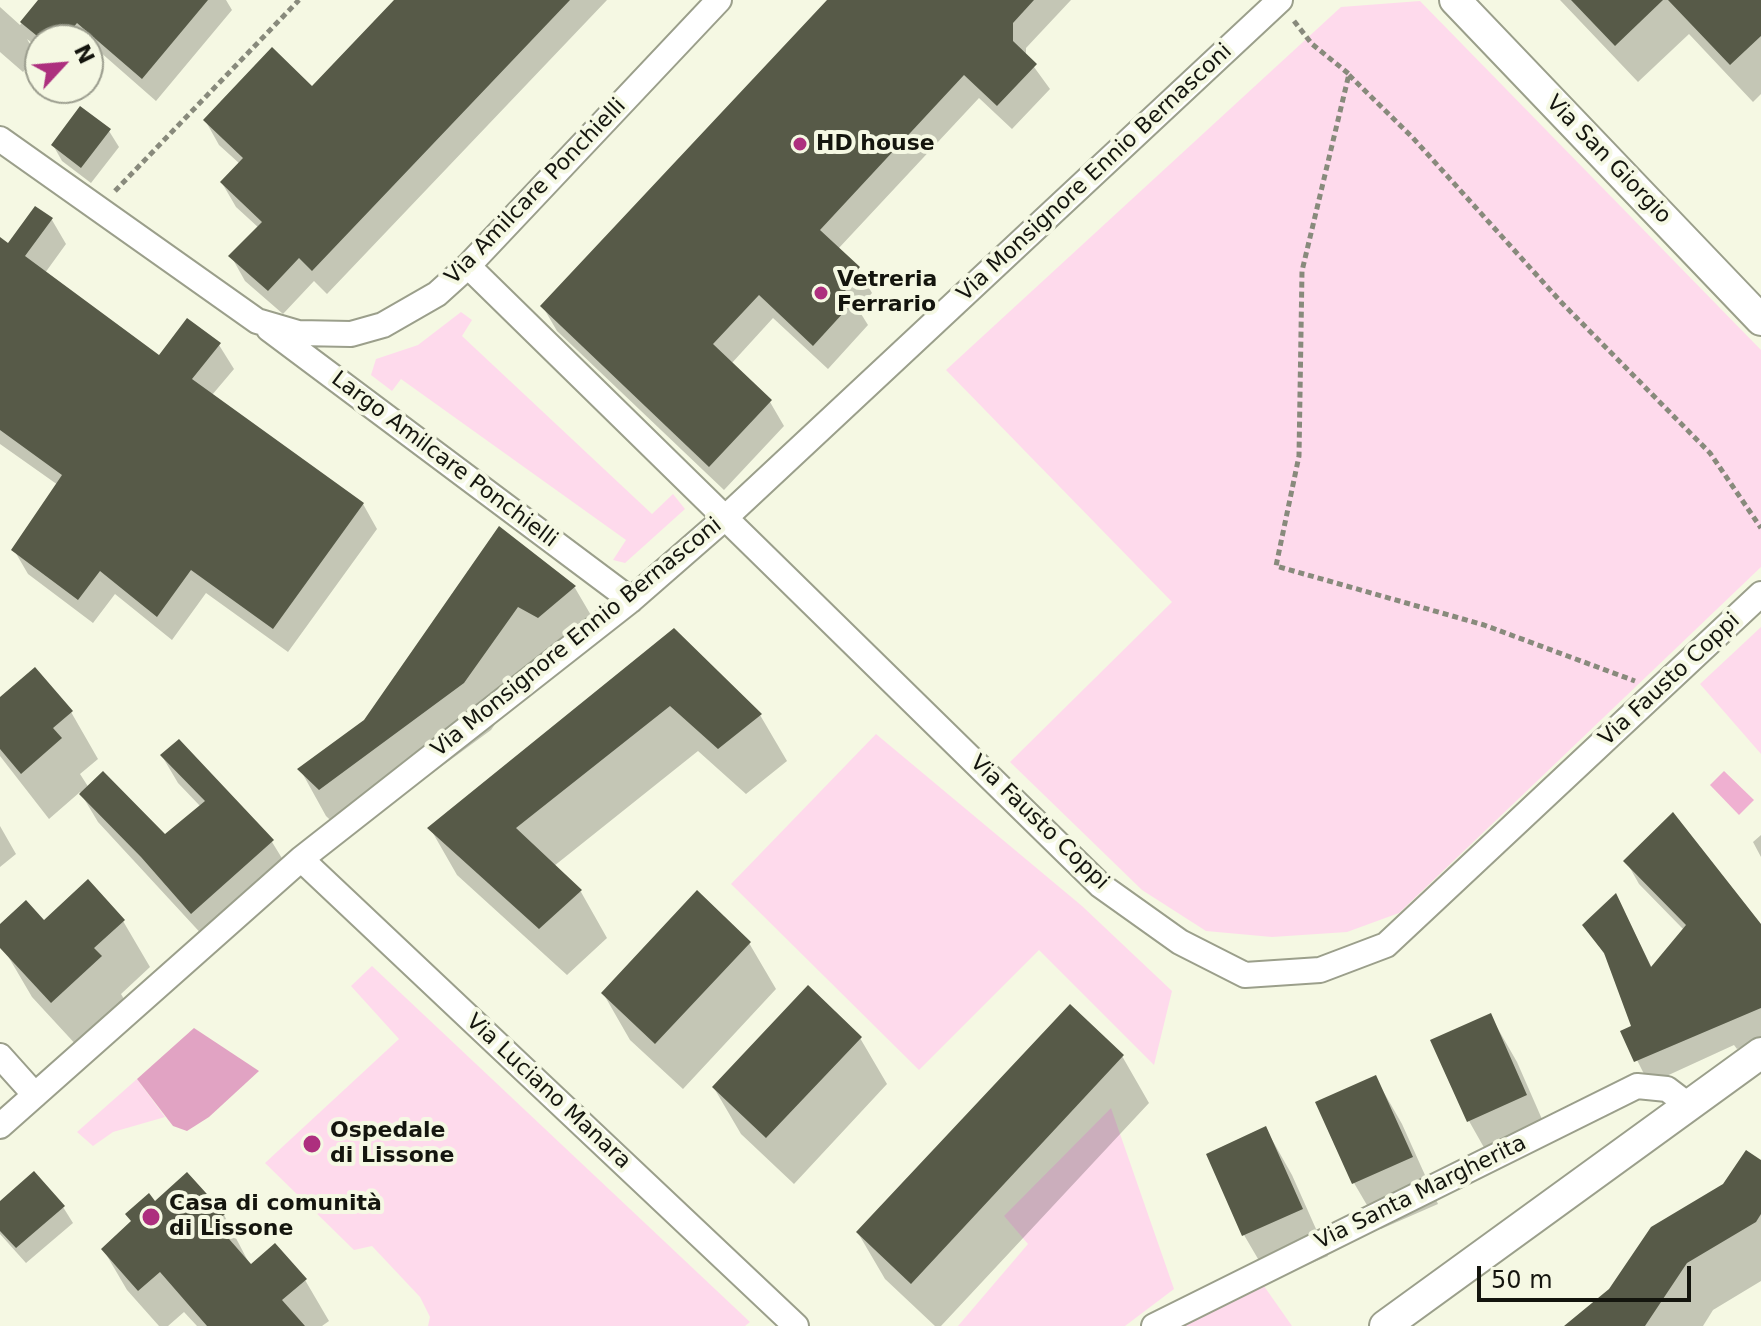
<!DOCTYPE html>
<meta charset="utf-8">
<style>
body{margin:0}
#map{position:relative;width:1761px;height:1326px;overflow:hidden;background:#f5f8e3;font-family:"DejaVu Sans",sans-serif}
canvas{display:block}
.north{position:absolute;left:24px;top:24px;width:80px;height:80px;box-sizing:border-box;background:#f5f8e3;border:2px solid #9b9d8e;border-radius:50%;rotate:64deg;font-size:22px;font-weight:700;line-height:32px;text-align:center;color:#14150e}
.north::after{content:'';display:block;margin:auto;width:28px;height:36px;background:#ad2f7e;clip-path:polygon(50% 0,100% 100%,50% 72%,0 100%)}
.scale{position:absolute;left:1477px;top:1266px;width:214px;height:36px;box-sizing:border-box;border:4px solid #14150e;border-top:0;padding-left:10px;font-size:24px;line-height:28px;white-space:nowrap;color:#14150e;-webkit-text-stroke:6px #f5f8e3;paint-order:stroke}
</style>
<div id="map">
<canvas width="1761" height="1326"></canvas>
<div class="north">N</div>
<div class="scale">50 m</div>
</div>
<script>
const ctx = document.querySelector('canvas').getContext('2d');
ctx.lineJoin = 'round';
function paint(path, color) { ctx.fillStyle = color; ctx.fill(path, 'evenodd'); }
const shape = rows => new Path2D(rows.map(r => 'M' + r).join(''));
function trace(path, color, width, dash) { ctx.strokeStyle = color; ctx.lineWidth = width; ctx.lineCap = dash ? 'butt' : 'round'; ctx.setLineDash(dash || []); ctx.stroke(path); }
function label(font, color, halo, rows, align = 'center') {
  ctx.font = font + ' "DejaVu Sans",sans-serif'; ctx.lineWidth = 8; ctx.setLineDash([]); ctx.textBaseline = 'middle'; ctx.strokeStyle = halo; ctx.fillStyle = color; for (const [text, x, y, turn = 0] of rows) {
    ctx.save(); ctx.translate(x, y); ctx.rotate((+turn || 0) * Math.PI / 180); ctx.textAlign = isNaN(turn) ? turn : align; if (halo) ctx.strokeText(text, 0, 0); ctx.fillText(text, 0, 0); ctx.restore();
  }
}
paint(shape([
 [1420,1,1761,350,1761,567,1399,913,1347,932,1272,937,1206,931,1142,890,1010,762,1172,602,946,370,1341,7],
 [461,312,472,320,462,336,652,514,673,494,685,509,625,563,613,560,626,540,401,379,392,391,371,375,376,359,418,345],
 [1761,627,1761,754,1700,684],
 [876,734,1082,906,1172,991,1154,1065,1039,950,919,1070,731,884],
 [372,966,750,1322,745,1326,428,1326,430,1317,420,1297,372,1246,354,1250,265,1163,399,1039,351,986],
 [137,1079,165,1117,113,1132,93,1146,77,1132],
 [1111,1108,1174,1289,1125,1326,958,1326,1028,1244,1004,1216],
 [1264,1286,1292,1326,1182,1326]
]), '#fedaec');
paint(shape([
 [194,1028,259,1071,209,1117,187,1131,173,1126,137,1079]
]), '#e1a3c3');
paint(shape([
 [1724,771,1754,800,1739,815,1710,785]
]), '#efb0d1');
paint(shape([
 [41,0,226,0,232,10,156,101,91,44,88,47,88,40,40,40,40,49,27,39,37,56,23,72,0,52,0,7,20,25],
 [397,0,607,0,327,294,314,281,283,314,245,281,231,256,259,228,236,207,222,183,240,164,219,145,205,120,312,89],
 [829,0,1071,0,1026,48,1026,56,1050,89,1012,129,979,98,838,249,858,269,872,293,858,309,868,325,828,369,773,318,731,364,770,402,784,426,724,490,557,331,543,307],
 [1560,0,1761,0,1761,94,1753,102,1689,34,1638,82],
 [109,131,119,147,91,183,62,161,53,145],
 [36,209,52,220,66,244,45,273,159,358,219,345,234,369,212,395,363,504,377,529,288,652,206,593,172,640,115,594,93,623,28,574,14,550,58,485,0,444,0,240,8,246],
 [499,529,575,588,602,634,546,652,491,730,347,836,326,816,300,769,365,721],
 [674,631,760,715,787,761,746,794,698,751,554,866,581,892,607,938,567,975,457,875,430,828],
 [35,670,71,712,98,759,80,774,89,788,165,836,201,807,178,783,162,756,179,742,272,842,288,868,207,940,98,822,80,792,49,819,0,756,0,713],
 [0,826,16,854,0,867],
 [1761,835,1761,857,1753,842],
 [1626,861,1761,927,1761,1038,1737,1049,1734,1045,1649,1084,1623,1032,1634,1027,1611,964,1585,925,1616,896,1652,968,1684,930,1639,884],
 [123,921,150,967,121,994,127,1004,79,1048,32,997,5,951,0,927],
 [749,943,776,989,683,1089,630,1040,603,993],
 [1490,1015,1517,1062,1552,1142,1495,1167,1469,1121],
 [860,1038,887,1084,794,1184,741,1134,714,1088],
 [1122,1056,1149,1103,941,1326,935,1326,885,1279,858,1233],
 [1375,1077,1402,1124,1438,1204,1381,1229,1354,1183],
 [1266,1129,1292,1175,1328,1256,1271,1281,1244,1235],
 [1761,1163,1761,1281,1713,1310,1703,1326,1567,1326],
 [187,1174,224,1215,251,1267,305,1280,329,1321,322,1326,197,1326,184,1312,168,1326,159,1326,127,1290,103,1249],
 [0,1203,63,1207,73,1223,26,1263,0,1234]
]), '#0003');
paint(shape([
 [38,0,208,0,142,79,77,23,63,40,42,40,20,22],
 [394,0,570,0,312,271,299,258,268,291,228,256,262,222,220,182,243,158,203,120,272,47,312,86],
 [827,0,1034,0,1013,23,1013,41,1037,64,997,106,964,75,820,230,860,267,842,287,855,300,813,346,759,295,713,344,772,400,709,467,540,306],
 [1571,0,1663,0,1615,46],
 [1668,0,1761,0,1761,36,1730,65],
 [80,106,111,129,81,168,51,145],
 [35,206,53,218,25,256,159,355,187,318,221,343,192,379,364,503,273,629,191,570,157,617,100,571,78,600,11,550,62,475,0,430,0,237,8,243],
 [499,526,576,586,538,618,518,607,464,683,319,790,297,769,364,720],
 [674,628,762,714,718,749,670,706,516,828,582,890,539,929,427,828],
 [35,667,73,711,53,728,62,738,21,774,0,749,0,697],
 [179,739,274,840,191,914,141,857,79,794,103,771,165,834,205,801,160,755],
 [1673,812,1761,924,1761,1008,1634,1062,1620,1031,1631,1026,1604,953,1582,925,1616,893,1651,967,1686,925,1623,861],
 [88,879,125,920,94,948,102,956,51,1003,0,948,0,924,26,900,44,920],
 [697,890,751,942,655,1044,601,993],
 [808,985,862,1037,766,1138,712,1087],
 [1070,1004,1124,1055,911,1284,856,1232],
 [1491,1013,1527,1095,1467,1122,1430,1040],
 [1376,1075,1413,1157,1352,1184,1315,1102],
 [1266,1126,1303,1209,1242,1236,1206,1154],
 [1746,1150,1761,1160,1761,1214,1756,1222,1687,1263,1645,1326,1564,1326,1609,1289,1651,1227,1723,1184],
 [34,1171,65,1206,16,1248,0,1231,0,1201],
 [187,1172,225,1214,215,1223,251,1264,275,1243,307,1279,282,1300,305,1326,207,1326,160,1272,138,1291,101,1249,131,1221,125,1214,149,1193,155,1201]
]), '#575a48');
const minor = shape([
 [0,139,257,321,298,333,351,334,383,325,437,294,468,266,719,0],
 [468,266,1100,885,1180,942,1245,975,1320,970,1386,945,1761,594],
 [269,329,631,600],
 [301,859,796,1326],
 [0,1056,35,1095],
 [0,1126,301,859,631,600,725,518,1280,0],
 [1154,1326,1637,1086,1667,1089,1688,1105]
]);
const tertiary = shape([
 [1455,0,1761,320],
 [1385,1326,1761,1053]
]);
trace(minor, '#9b9f8b', 28);
trace(tertiary, '#9b9f8b', 34);
trace(shape([
 [1294,21,1312,44,1349,74,1302,271,1299,456,1276,566,1484,625,1635,681],
 [1349,75,1413,138,1561,302,1710,453,1761,528],
 [115,191,299,0]
]), '#888a7c', 5, [6, 4]);
trace(minor, '#fff', 24);
trace(tertiary, '#fff', 30);
for (const [x, y, r, color] of [
 [800,144,8,"#ad2f7e"],
 [821,293,8,"#ad2f7e"],
 [312,1144,10,"#ad2f7e"],
 [151,1217,10,"#ad2f7e"]
]) { const dot = new Path2D(); dot.arc(x, y, r, 0, 2 * Math.PI); ctx.fillStyle = color; ctx.fill(dot); trace(dot, '#f5f8e3', 3); }
label('bold 22px', '#14150e', '#f5f8e3', [
 ["HD house",816,144],
 ["Vetreria",837,280],
 ["Ferrario",837,305],
 ["Ospedale",330,1131],
 ["di Lissone",330,1156],
 ["Casa di comunità",169,1204],
 ["di Lissone",169,1229]
], 'left');
label('22px', '#14150e', '#f5f8e3', [
 ["Via San Giorgio",1608,160,46],
 ["Via Monsignore Ennio Bernasconi",1095,173,-43],
 ["Via Amilcare Ponchielli",536,192,-46],
 ["Largo Amilcare Ponchielli",444,460,37],
 ["Via Monsignore Ennio Bernasconi",577,638,-39],
 ["Via Fausto Coppi",1670,680,-43],
 ["Via Fausto Coppi",1039,823,44],
 ["Via Luciano Manara",548,1092,43],
 ["Via Santa Margherita",1421,1193,-26]
]);
</script>
